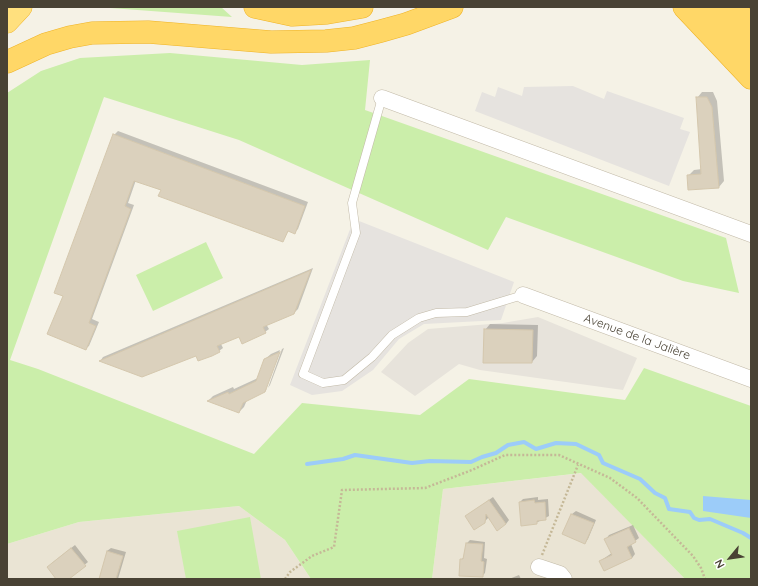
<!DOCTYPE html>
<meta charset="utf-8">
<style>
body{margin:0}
#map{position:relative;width:758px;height:586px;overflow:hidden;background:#f5f2e6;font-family:Quicksand,sans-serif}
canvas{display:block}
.frame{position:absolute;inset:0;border:8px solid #494234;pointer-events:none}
.north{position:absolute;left:710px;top:538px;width:40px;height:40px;-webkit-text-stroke:3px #fff;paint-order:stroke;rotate:241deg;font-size:11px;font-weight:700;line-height:16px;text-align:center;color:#494234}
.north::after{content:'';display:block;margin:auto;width:14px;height:18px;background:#494234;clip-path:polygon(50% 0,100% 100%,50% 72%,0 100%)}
</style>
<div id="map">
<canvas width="758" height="586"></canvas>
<div class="frame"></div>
<div class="north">N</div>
</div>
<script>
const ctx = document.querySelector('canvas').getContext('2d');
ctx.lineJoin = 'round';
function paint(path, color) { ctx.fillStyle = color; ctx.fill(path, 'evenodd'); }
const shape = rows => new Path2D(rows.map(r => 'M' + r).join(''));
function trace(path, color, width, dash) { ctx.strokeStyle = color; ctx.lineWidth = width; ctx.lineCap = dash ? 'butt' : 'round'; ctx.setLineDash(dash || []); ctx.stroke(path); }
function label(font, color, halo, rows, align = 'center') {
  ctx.font = font + ' Quicksand,sans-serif'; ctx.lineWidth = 3.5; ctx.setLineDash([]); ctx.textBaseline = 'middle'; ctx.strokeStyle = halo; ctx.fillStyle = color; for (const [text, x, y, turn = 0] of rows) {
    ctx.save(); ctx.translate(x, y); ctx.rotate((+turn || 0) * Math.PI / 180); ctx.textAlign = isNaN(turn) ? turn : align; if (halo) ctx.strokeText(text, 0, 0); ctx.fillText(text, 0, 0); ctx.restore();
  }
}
paint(shape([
 [582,473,685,579,432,579,443,489],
 [239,506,285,540,311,579,7,579,7,544,79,522]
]), '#eae4d4');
paint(shape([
 [538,317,637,358,623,390,480,370,459,364,415,396,381,372,408,343,428,329,503,323]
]), '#e7e3db');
paint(shape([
 [97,7,221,7,232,17],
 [170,53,302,65,370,60,365,110,726,238,739,293,683,281,506,217,488,250,239,140,104,97,10,360,38,369,254,454,302,403,420,415,469,379,625,400,644,368,751,406,751,579,685,579,581,473,443,489,432,579,311,579,285,540,239,506,79,522,7,544,7,93,41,71,80,58],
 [206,242,223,278,153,311,136,275],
 [250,517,261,579,186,579,177,531]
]), '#cbeeaa');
paint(shape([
 [573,86,604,99,607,91,684,118,680,129,690,132,669,186,475,111,482,92,495,97,498,87,522,96,524,87],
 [354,219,514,282,501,320,424,324,399,339,373,370,342,391,312,395,290,385]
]), '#e6e3df');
paint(shape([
 [703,496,751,500,751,518,703,511]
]), '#9cccf9');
paint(shape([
 [702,92,713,92,717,101,724,181,719,187,688,176,694,170,702,169,697,98],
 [118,131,308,202,298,229,295,232,289,230,283,240,136,180,128,203,134,205,92,319,99,322,89,346,85,349,64,296,114,135],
 [313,268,298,309,294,313,266,324,269,329,265,332,239,336,221,344,223,348,219,351,196,354,142,376,101,360,103,357],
 [490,324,538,325,537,356,532,362,485,330],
 [284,348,270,385,268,388,282,349],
 [280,350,265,389,267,389,247,400,244,407,239,412,208,401,213,396,233,387,234,389,258,378,265,359,271,354],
 [493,497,509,520,506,524,489,517,484,522,467,516],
 [538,497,538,500,548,499,549,516,536,523,520,502,523,499],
 [576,511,596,520,588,539,585,543,564,533,572,514],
 [633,525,639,538,631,544,635,554,632,558,604,570,600,561,612,553,606,539,609,535],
 [470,540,485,542,484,558,487,559,485,573,482,576,461,560,465,556,467,543],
 [75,545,88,562,67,579,58,579,52,563],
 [111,548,126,552,118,579,104,579,107,551],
 [519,575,521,579,509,579]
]), '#0003');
trace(shape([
 [307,464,343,459,355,455,412,463,430,461,471,462,482,457,496,453,508,445,524,442,536,449,556,443,576,444,599,455,603,463,640,479,655,493,665,498,669,509,690,512,694,518,699,520,710,519,743,533,751,538]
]), '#9cccf9', 4);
const building = shape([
 [696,97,707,97,712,107,719,188,688,190,687,175,701,174,696,97],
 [113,134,305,206,295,234,288,231,283,242,158,196,161,190,134,181,125,206,131,209,89,323,96,326,86,350,47,334,63,296,54,293,113,134],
 [311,270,294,314,263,327,266,333,242,344,239,337,217,346,220,352,212,356,198,361,196,356,142,377,99,361,311,270],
 [484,329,533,330,532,363,483,363,484,329],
 [280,352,265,392,243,403,239,413,207,401,228,392,229,394,256,381,264,359,280,352],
 [489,500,506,524,497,531,486,514,485,523,474,530,465,516,489,500],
 [534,500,535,503,545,502,546,520,537,521,537,524,521,526,519,502,534,500],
 [571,514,594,523,585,544,562,534,571,514],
 [629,528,636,542,627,547,632,558,604,571,599,561,612,555,604,539,629,528],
 [466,543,483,544,481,561,484,562,483,577,459,576,460,559,463,559,466,543],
 [71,548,86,566,69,579,56,579,47,567,71,548],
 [107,551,123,556,116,579,99,579,107,551]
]);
paint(building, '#dbd1bd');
trace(building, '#d4c7ad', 1);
const service = shape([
 [382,98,352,203,356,233,303,374,323,383,344,380,372,357,392,335,419,318,436,313,467,312,523,295]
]);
const minor = shape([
 [382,98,751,234],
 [523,295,751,379],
 [539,567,560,574,564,579]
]);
const trunk = shape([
 [7,22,21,7]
]);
const motorway = shape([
 [255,7,292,15,327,13,362,7],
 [684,7,751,78],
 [708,7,751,52],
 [733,7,751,26],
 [7,62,46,44,70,37,92,33,148,32,271,42,326,41,354,38,381,31,406,24,452,7]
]);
trace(service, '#c2baa8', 9);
trace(minor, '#c2baa8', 17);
trace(trunk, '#efb326', 23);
trace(motorway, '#efb326', 23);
trace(shape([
 [542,555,578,465],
 [285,579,290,572,312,556,334,547,342,490,425,488,472,470,505,455,559,455,610,478,637,498,693,556,701,568,705,579]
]), '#c5b897', 2.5, [2, 2]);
trace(service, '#fff', 8);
trace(minor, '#fff', 16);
trace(trunk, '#ffe07e', 22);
trace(motorway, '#ffd767', 22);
label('12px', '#494234', '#fff', [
 ["Avenue de la Jalière",637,337,20]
]);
</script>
